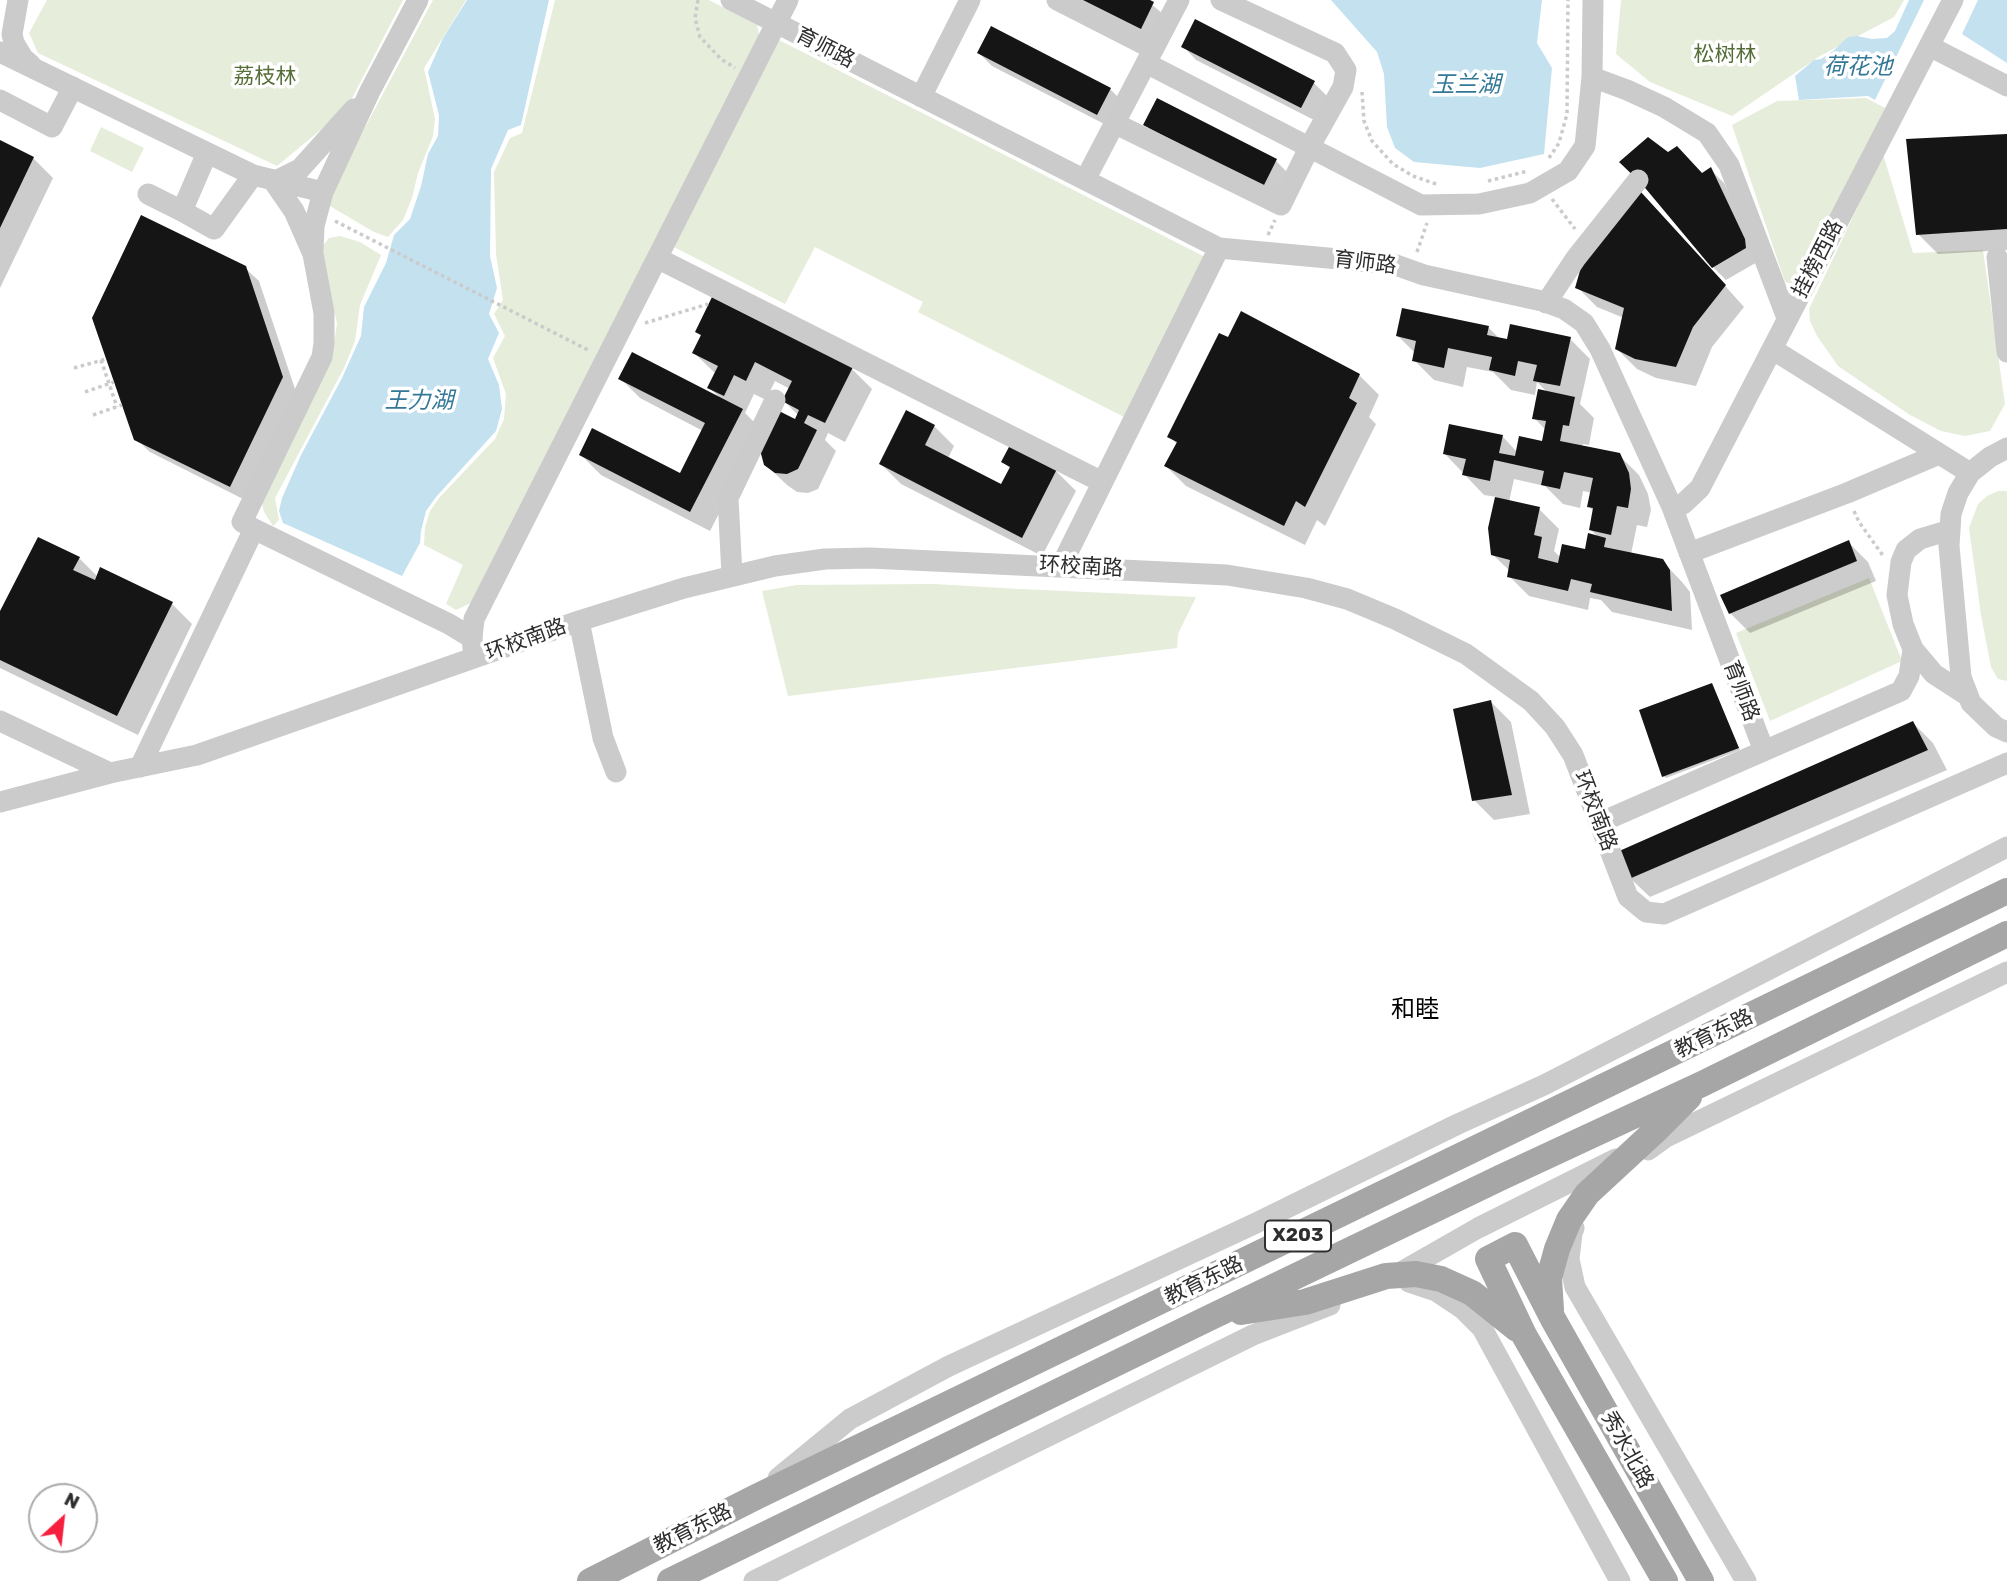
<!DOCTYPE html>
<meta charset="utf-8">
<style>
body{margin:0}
#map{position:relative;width:2007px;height:1581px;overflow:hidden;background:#fff;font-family:Rubik,sans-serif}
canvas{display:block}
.north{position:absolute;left:28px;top:1483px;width:70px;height:70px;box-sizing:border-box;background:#fff;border:2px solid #ababab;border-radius:50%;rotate:27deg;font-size:19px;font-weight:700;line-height:28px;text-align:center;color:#2e2e2e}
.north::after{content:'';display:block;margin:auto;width:24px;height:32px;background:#f61f3e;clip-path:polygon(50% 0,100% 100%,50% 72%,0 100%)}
</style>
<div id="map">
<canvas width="2007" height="1581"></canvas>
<div class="north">N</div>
</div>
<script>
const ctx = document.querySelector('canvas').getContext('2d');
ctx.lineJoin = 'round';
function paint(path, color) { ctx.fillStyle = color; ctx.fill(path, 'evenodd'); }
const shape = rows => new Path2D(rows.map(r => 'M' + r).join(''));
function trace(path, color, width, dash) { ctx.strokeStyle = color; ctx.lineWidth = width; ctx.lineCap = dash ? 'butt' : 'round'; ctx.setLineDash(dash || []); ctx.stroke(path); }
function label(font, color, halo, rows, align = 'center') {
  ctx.font = font + ' Rubik,"Noto Sans SC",sans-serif'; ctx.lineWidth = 7; ctx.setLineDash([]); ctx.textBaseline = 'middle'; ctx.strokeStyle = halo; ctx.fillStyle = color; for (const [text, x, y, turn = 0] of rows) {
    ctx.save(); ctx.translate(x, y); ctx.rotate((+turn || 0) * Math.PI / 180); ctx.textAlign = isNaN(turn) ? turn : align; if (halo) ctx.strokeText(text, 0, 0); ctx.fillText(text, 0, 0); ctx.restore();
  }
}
paint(shape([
 [47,0,403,0,347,108,277,166,38,53,29,33],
 [433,0,466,0,424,68,435,119,433,136,418,173,412,198,403,220,388,237,374,232,328,205,330,193],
 [555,0,709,0,757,25,760,39,473,602,456,610,446,604,463,565,424,545,425,527,430,511,439,498,495,439,504,419,506,394,493,358,505,336,494,314,503,300,496,254,494,172,510,138,522,133],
 [1621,0,1904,0,1894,17,1820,56,1732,116,1650,82,1616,54],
 [779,40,1205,257,1124,417,918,312,923,302,815,247,785,304,674,247],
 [1866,98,1889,110,1798,286,1785,282,1732,125,1777,101],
 [101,127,144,148,132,172,90,151],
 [1883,154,1913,253,1983,250,2005,404,1990,431,1965,436,1941,431,1910,415,1838,366,1817,336,1810,321,1809,309],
 [340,236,360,242,381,255,360,305,355,341,344,368,275,498,279,520,273,526,264,512,261,499,335,337,337,323,327,282,322,247,329,238],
 [1998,491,2007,491,2007,681,1998,679,1991,667,1981,615,1969,528,1978,504,1987,496],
 [1869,578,1902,661,1770,721,1736,633],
 [934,584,1020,589,1196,597,1178,634,1177,648,788,696,762,591,797,585]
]), '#e6edda');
paint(shape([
 [467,0,549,0,521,125,508,130,491,169,490,256,497,288,489,314,499,333,488,359,499,385,502,409,496,431,436,497,426,511,421,531,420,543,402,576,283,523,279,511,282,498,301,455,342,378,361,336,364,307,386,263,394,235,410,219,421,186,428,154,438,136,439,115,428,72,443,38],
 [1331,0,1542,0,1537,43,1552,68,1544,154,1480,168,1414,162,1395,148,1387,127,1384,74,1377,52],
 [1909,0,1924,0,1875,100,1868,96,1799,100,1795,76,1814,60,1821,59,1833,51,1848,37,1857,36,1872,39,1887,38,1895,31],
 [1978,0,2007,0,2007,63,1962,34]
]), '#c4e1ef');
paint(shape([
 [1074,0,1146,0,1167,17,1154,41],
 [1183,46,1314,83,1327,96,1314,120,1196,60],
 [979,53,1110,89,1123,102,1110,127,992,66],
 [1158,100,1276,161,1289,174,1277,198,1158,138,1145,124],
 [2007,136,2007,250,1938,254,1918,234],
 [0,142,33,158,53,178,0,288],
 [1668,155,1703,175,1711,170,1724,183,1758,253,1759,261,1726,280,1713,267],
 [1660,213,1744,307,1712,347,1696,386,1656,378,1637,369,1617,349,1624,318,1597,307,1577,287],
 [245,268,259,281,296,392,243,499,150,452,136,439],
 [1489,328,1500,339,1570,339,1590,359,1580,404,1594,418,1589,445,1583,444,1582,447,1619,455,1639,475,1648,494,1651,510,1647,527,1637,525,1631,554,1662,561,1682,582,1690,592,1692,630,1612,612,1601,600,1590,598,1588,610,1529,596,1509,576,1510,571,1493,555,1490,528,1497,497,1484,495,1445,454,1502,436,1517,452,1544,443,1546,430,1534,418,1548,393,1537,382,1535,395,1511,390,1493,372,1467,367,1463,387,1434,380,1414,360,1416,354,1398,336],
 [1514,479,1545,486,1563,504,1580,508,1583,491,1592,493,1589,507,1595,512,1591,530,1599,538,1586,551,1561,558,1554,551,1559,529,1539,509,1509,502],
 [697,332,852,369,872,389,845,442,828,433,825,440,836,451,818,489,808,493,797,492,787,485,766,465,799,416,784,401,790,389,775,381,766,400,754,394,745,413,762,430,710,531,601,475,581,455,681,475,703,431,640,398,620,378,719,397,710,388,716,374,694,353,702,337],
 [1359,375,1379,395,1369,417,1376,424,1325,526,1317,520,1305,545,1186,486,1166,466,1178,445,1169,436],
 [934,426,954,446,948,458,1002,486,1011,469,1003,462,1056,471,1076,491,1042,556,901,484,881,464],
 [1848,542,1868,562,1876,581,1750,633,1730,613],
 [79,558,98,577,172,604,192,624,138,735,0,668,0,615],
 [1712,685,1740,750,1666,778,1663,776],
 [1491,702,1511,722,1530,814,1494,820,1474,800],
 [1913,723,1933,743,1947,770,1650,897,1630,878]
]), '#0003');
paint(shape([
 [1083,0,1150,0,1154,2,1141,29],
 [1195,19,1315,81,1301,108,1181,47],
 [991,26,1111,88,1097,115,977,53],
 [1157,98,1277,159,1263,187,1143,125],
 [2007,134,2007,229,1916,235,1906,139],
 [1648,137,1668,152,1677,146,1702,173,1711,167,1745,239,1746,248,1712,268,1641,183,1619,162],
 [0,140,34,157,0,228],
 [1640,191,1726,285,1693,327,1676,367,1635,359,1615,349,1624,308,1575,288,1581,267],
 [141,215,246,266,283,377,230,487,134,440,92,318],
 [712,297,853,367,825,423,808,415,804,423,817,430,798,469,787,474,775,473,764,465,760,450,779,411,795,419,799,410,782,401,792,381,755,362,746,381,734,375,724,396,707,388,718,366,692,353,701,335,695,332],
 [1402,308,1489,326,1487,335,1507,339,1510,324,1571,337,1560,386,1533,381,1537,365,1518,361,1515,376,1489,370,1492,357,1448,348,1444,368,1412,361,1416,341,1396,336],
 [1241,311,1360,374,1349,398,1357,403,1305,507,1296,501,1284,526,1164,466,1177,442,1167,437,1219,333,1228,337],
 [632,352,743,409,690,512,579,455,592,428,680,473,705,423,618,379],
 [1538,389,1575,397,1569,426,1563,425,1560,441,1620,453,1629,473,1631,489,1628,508,1617,506,1611,535,1589,530,1593,508,1587,507,1593,478,1564,472,1560,489,1541,485,1544,471,1494,460,1490,481,1462,475,1466,459,1443,454,1449,424,1503,435,1499,453,1515,456,1519,436,1542,441,1546,421,1532,419],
 [906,410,935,425,925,445,1001,484,1010,467,1001,462,1010,445,1057,469,1022,538,879,464],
 [1495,497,1540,507,1534,535,1542,537,1538,558,1558,563,1562,544,1585,549,1588,533,1606,538,1604,547,1663,559,1670,570,1672,611,1590,592,1592,584,1571,579,1568,591,1507,577,1510,560,1491,555,1488,528],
 [38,537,80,557,73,570,95,580,100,567,173,602,117,716,0,660,0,611],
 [1849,540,1857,561,1729,614,1720,595],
 [1712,683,1739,748,1662,777,1639,710],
 [1491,700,1512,795,1472,801,1453,709],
 [1913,721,1928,750,1629,879,1617,852]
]), '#151515');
trace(shape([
 [698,0,695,18,700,37,721,59,735,68],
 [1362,92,1364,121,1372,141,1393,164,1413,176,1439,185],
 [1549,158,1559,143,1567,114,1568,0],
 [1488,181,1528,171],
 [1552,199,1575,229],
 [335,221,590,351],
 [1268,235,1275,220],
 [0,251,9,256],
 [1417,252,1427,223],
 [645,323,708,304],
 [101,360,117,407],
 [74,368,106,359],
 [85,392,114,382],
 [93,415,122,405],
 [1854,511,1859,522,1884,557]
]), '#cbcbcb', 3.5, [3.5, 3.5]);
trace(shape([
 [18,0,12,34,14,43,23,58,31,65],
 [731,0,1219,248,1393,264,1424,275,1542,301,1564,309,1584,323,1600,349,1672,507,1764,751],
 [1057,0,1153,49],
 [1929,46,2007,86],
 [0,52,253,175,323,192],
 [1146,63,1421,205,1479,204,1530,193,1568,171,1585,146,1592,77,1593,0],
 [1592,77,1627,90,1664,107,1707,133,1729,165,1787,318],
 [921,97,970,0],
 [0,100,52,127,73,87],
 [1114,123,1281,205,1310,146,1343,87,1346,70,1335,53,1221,0],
 [1085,180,1179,0],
 [274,182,300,169,354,109],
 [148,194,182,211,207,153],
 [182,211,214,229,253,175],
 [313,251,314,226,323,192,370,91,418,0],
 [1997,257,2007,352],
 [657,258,1102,482],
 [1546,303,1576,258,1638,180],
 [1772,349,1970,473],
 [2007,448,1990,457,1970,473,1958,493,1951,514,1949,546,1961,677,1971,703,1996,727,2007,732],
 [1672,507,1683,504,1700,488,1953,0],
 [254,529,449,624,472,638],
 [1950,530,1920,539,1906,550,1901,562,1897,595,1903,624,1913,649,1934,674,1968,696],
 [1689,553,1847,493,1939,454],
 [1061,566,1219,248],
 [732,575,728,498,775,400],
 [579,621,603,738,616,772],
 [474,658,472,638,474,619,788,0],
 [0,721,110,773],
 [140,767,254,529,242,522,322,357,324,343,324,313,313,254,294,211,274,182],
 [0,802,110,773,197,755,579,621,684,588,775,566,825,559,870,558,1227,575,1306,588,1347,599,1395,619,1466,654,1531,701,1555,727,1573,755,1628,897,1646,912,1664,914,2007,763],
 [1599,823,1901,691,1909,676,1913,649],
 [1648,1150,1666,1137,2007,972],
 [1574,1228,1572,1233,1569,1259,1575,1287,1746,1581],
 [1394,1276,1478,1228,1616,1159],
 [1409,1282,1436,1291,1463,1309,1482,1328,1620,1581],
 [778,1478,850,1419,949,1366,1254,1224,1458,1124,1544,1085,2007,847],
 [754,1581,1253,1335,1330,1305]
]), '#cbcbcb', 21);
trace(shape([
 [1551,1310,1549,1278,1557,1249,1569,1220,1587,1194,1654,1132,1689,1097],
 [1241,1312,1305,1302,1386,1276,1416,1274,1441,1279,1472,1293,1517,1329],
 [590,1581,756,1497,2007,891],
 [670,1581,1209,1318,1502,1177,1702,1084,2007,934],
 [1665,1581,1524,1335,1488,1259,1515,1245,1553,1319,1701,1581]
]), '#a6a6a6', 26);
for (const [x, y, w] of [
 [1298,1236,66]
]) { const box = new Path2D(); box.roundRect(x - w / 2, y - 15.5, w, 31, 5); ctx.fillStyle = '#fff'; ctx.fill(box); trace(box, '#2e2e2e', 2); }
label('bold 19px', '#2e2e2e', null, [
 ["X203",1298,1236]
]);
label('21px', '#2e2e2e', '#fff', [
 ["育师路",825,48,27],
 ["挂榜西路",1818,259,-63],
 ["育师路",1365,263,7],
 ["环校南路",1081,567,3],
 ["环校南路",526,640,-20],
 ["育师路",1741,691,69],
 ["环校南路",1595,811,69],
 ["教育东路",1714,1034,-26],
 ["教育东路",1204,1281,-26],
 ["秀水北路",1627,1450,61],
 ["教育东路",693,1529,-27]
]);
label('21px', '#556e37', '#fff', [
 ["松树林",1725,55],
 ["荔枝林",265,77]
]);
label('italic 23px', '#347898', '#fff', [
 ["荷花池",1858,67],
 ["玉兰湖",1466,85],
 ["王力湖",419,401]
]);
label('24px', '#000', '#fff', [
 ["和睦",1415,1010]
]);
</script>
